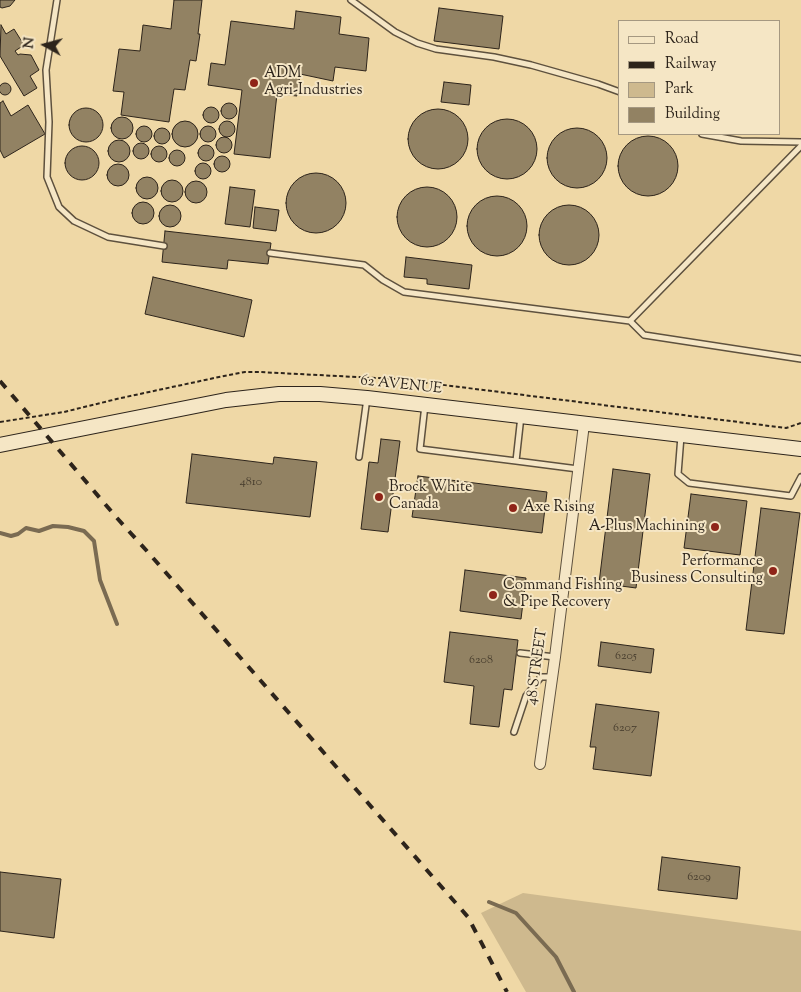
<!DOCTYPE html>
<style>
body{margin:0}
#map{position:relative;width:801px;height:992px;overflow:hidden;background:#efd8a6;font-family:"Sorts Mill Goudy",serif}
canvas{display:block}
.legend{position:absolute;left:618px;top:20px;width:162px;height:115px;box-sizing:border-box;background:#f5e6c5;border:1px solid #a59881;margin:0;padding:6px 9px;list-style:none;font-size:15px;color:#2d241b}
.legend li{display:flex;align-items:center;gap:10px;height:25px}
.legend b{width:25px;border:1px solid #a59881}
.north{position:absolute;left:20px;top:20px;width:50px;height:50px;-webkit-text-stroke:4px #f5e6c5;paint-order:stroke;rotate:277deg;font-size:14px;font-weight:700;line-height:20px;text-align:center;color:#2d241b}
.north::after{content:'';display:block;margin:auto;width:18px;height:22px;background:#2d241b;clip-path:polygon(50% 0,100% 100%,50% 72%,0 100%)}
</style>
<div id="map">
<canvas width="801" height="992"></canvas>
<ul class="legend">
<li><b style="height:6px;background:#f5e6c5"></b>Road</li>
<li><b style="height:6px;background:#2d241b"></b>Railway</li>
<li><b style="height:14px;background:#ceb98e"></b>Park</li>
<li><b style="height:14px;background:#928263"></b>Building</li>
</ul>
<div class="north">N</div>
</div>
<script>
const ctx = document.querySelector('canvas').getContext('2d');
ctx.lineJoin = 'round';
function paint(path, color) { ctx.fillStyle = color; ctx.fill(path, 'evenodd'); }
const shape = rows => new Path2D(rows.map(r => 'M' + r).join(''));
function trace(path, color, width, dash) { ctx.strokeStyle = color; ctx.lineWidth = width; ctx.lineCap = dash ? 'butt' : 'round'; ctx.setLineDash(dash || []); ctx.stroke(path); }
function label(font, color, halo, rows, align = 'center') {
  ctx.font = font + ' "Sorts Mill Goudy",serif'; ctx.lineWidth = 4; ctx.setLineDash([]); ctx.textBaseline = 'middle'; ctx.strokeStyle = halo; ctx.fillStyle = color; for (const [text, x, y, turn = 0] of rows) {
    ctx.save(); ctx.translate(x, y); ctx.rotate((+turn || 0) * Math.PI / 180); ctx.textAlign = isNaN(turn) ? turn : align; if (halo) ctx.strokeText(text, 0, 0); ctx.fillText(text, 0, 0); ctx.restore();
  }
}
paint(shape([
 [523,893,801,931,801,992,526,992,481,913]
]), '#ceb98e');
trace(shape([
 [0,533,11,536,18,534,26,528,39,531,53,526,68,527,84,531,94,541,100,580,117,624],
 [489,902,516,913,556,957,574,992]
]), '#7a6b52', 4);
const building = shape([
 [0,0,15,0,10,6,2,8,0,7,0,0],
 [174,0,202,0,198,34,200,34,196,61,190,60,185,90,174,89,169,122,121,115,124,92,113,91,119,49,140,51,143,25,171,29,174,0],
 [439,8,503,16,499,49,434,41,439,8],
 [296,11,341,17,339,34,369,38,366,71,335,67,333,81,300,74,297,96,277,94,270,158,234,154,242,90,208,85,211,63,225,65,231,21,294,29,296,11],
 [1,25,6,34,14,29,24,45,15,51,18,55,20,54,31,55,39,70,30,76,37,88,24,96,0,56,1,25],
 [444,82,471,85,469,105,441,102,444,82],
 '-1 89a6 6 0 1 1 12 0a6 6 0 1 1-12 0Z',
 [3,101,11,116,28,105,45,134,4,158,0,150,0,103,3,101],
 '221 111a8 8 0 1 1 16 0a8 8 0 1 1-16 0Z',
 '203 115a8 8 0 1 1 16 0a8 8 0 1 1-16 0Z',
 '69 125a17 17 0 1 1 34 0a17 17 0 1 1-34 0Z',
 '408 139a30 30 0 1 1 60 0a30 30 0 1 1-60 0Z',
 '111 128a11 11 0 1 1 22 0a11 11 0 1 1-22 0Z',
 '477 149a30 30 0 1 1 60 0a30 30 0 1 1-60 0Z',
 '172 134a13 13 0 1 1 26 0a13 13 0 1 1-26 0Z',
 '219 129a8 8 0 1 1 16 0a8 8 0 1 1-16 0Z',
 '136 134a8 8 0 1 1 16 0a8 8 0 1 1-16 0Z',
 '200 134a8 8 0 1 1 16 0a8 8 0 1 1-16 0Z',
 '154 136a8 8 0 1 1 16 0a8 8 0 1 1-16 0Z',
 '547 158a30 30 0 1 1 60 0a30 30 0 1 1-60 0Z',
 '618 166a30 30 0 1 1 60 0a30 30 0 1 1-60 0Z',
 '216 145a8 8 0 1 1 16 0a8 8 0 1 1-16 0Z',
 '108 151a11 11 0 1 1 22 0a11 11 0 1 1-22 0Z',
 '133 151a8 8 0 1 1 16 0a8 8 0 1 1-16 0Z',
 '198 153a8 8 0 1 1 16 0a8 8 0 1 1-16 0Z',
 '65 163a17 17 0 1 1 34 0a17 17 0 1 1-34 0Z',
 '151 154a8 8 0 1 1 16 0a8 8 0 1 1-16 0Z',
 '169 158a8 8 0 1 1 16 0a8 8 0 1 1-16 0Z',
 '214 164a8 8 0 1 1 16 0a8 8 0 1 1-16 0Z',
 '195 171a8 8 0 1 1 16 0a8 8 0 1 1-16 0Z',
 '107 175a11 11 0 1 1 22 0a11 11 0 1 1-22 0Z',
 '286 203a30 30 0 1 1 60 0a30 30 0 1 1-60 0Z',
 '136 188a11 11 0 1 1 22 0a11 11 0 1 1-22 0Z',
 '161 191a11 11 0 1 1 22 0a11 11 0 1 1-22 0Z',
 '185 192a11 11 0 1 1 22 0a11 11 0 1 1-22 0Z',
 [230,187,255,190,250,227,225,224,230,187],
 '397 217a30 30 0 1 1 60 0a30 30 0 1 1-60 0Z',
 '467 226a30 30 0 1 1 60 0a30 30 0 1 1-60 0Z',
 '132 213a11 11 0 1 1 22 0a11 11 0 1 1-22 0Z',
 '159 216a11 11 0 1 1 22 0a11 11 0 1 1-22 0Z',
 '539 235a30 30 0 1 1 60 0a30 30 0 1 1-60 0Z',
 [255,207,279,210,276,231,253,228,255,207],
 [165,231,271,243,268,264,228,260,227,269,162,262,165,231],
 [406,257,472,265,469,289,427,284,427,279,404,277,406,257],
 [153,277,252,300,244,337,145,314,153,277],
 [381,439,400,441,388,532,361,529,369,462,378,463,381,439],
 [192,454,273,464,274,457,317,462,310,517,186,503,192,454],
 [613,469,650,474,636,588,599,583,613,469],
 [418,476,547,492,542,533,412,517,418,476],
 [691,494,747,501,740,555,684,548,691,494],
 [761,508,800,513,784,634,746,630,761,508],
 [465,570,526,578,521,619,460,611,465,570],
 [450,632,518,640,512,690,504,689,499,727,470,724,474,686,444,682,450,632],
 [601,642,654,649,651,673,598,666,601,642],
 [596,704,659,712,651,776,593,769,596,747,590,747,596,704],
 [662,857,740,867,737,899,658,890,662,857],
 [0,872,61,879,54,938,0,931,0,872]
]);
paint(building, '#928263');
trace(building, '#2d241b', 1);
const lane = shape([
 [57,0,46,70,49,122,47,177,59,207,74,221,108,237,164,246],
 [351,0,395,32,417,43,436,49,494,57,531,65,598,84,620,92],
 [702,134,741,141,801,142],
 [270,253,364,265,383,280,404,292,630,321,644,335,801,359],
 [630,321,801,146],
 [425,405,420,449,516,461,521,416],
 [681,436,678,474,689,483,791,496,801,477],
 [359,457,367,398],
 [516,461,578,469],
 [520,653,555,657],
 [514,732,526,696,541,677,553,677]
]);
const street = shape([
 [540,764,555,657,584,424]
]);
const secondary = shape([
 [0,445,226,400,279,394,320,394,367,398,801,449]
]);
trace(lane, '#5e513e', 8);
trace(street, '#5e513e', 12);
trace(secondary, '#2d241b', 16);
trace(shape([
 [0,422,64,412,121,398,219,377,245,372,259,372,396,379,786,428,801,423]
]), '#2d241b', 2, [4, 2.5]);
trace(lane, '#f5e6c5', 5);
trace(street, '#f5e6c5', 10);
trace(secondary, '#f5e6c5', 14);
trace(shape([
 [0,381,117,518,146,550,468,917,507,992]
]), '#2d241b', 4, [9, 9]);
for (const [x, y, r, color] of [
 [254,83,5,"#8f2418"],
 [379,497,5,"#8f2418"],
 [513,508,5,"#8f2418"],
 [715,527,5,"#8f2418"],
 [773,571,5,"#8f2418"],
 [493,595,5,"#8f2418"]
]) { const dot = new Path2D(); dot.arc(x, y, r, 0, 2 * Math.PI); ctx.fillStyle = color; ctx.fill(dot); trace(dot, '#f5e6c5', 2); }
label('12px', '#463c2d', null, [
 ["4810",251,483],
 ["6205",626,657],
 ["6208",481,661],
 ["6207",625,729],
 ["6209",699,878]
]);
label('15px', '#2d241b', '#f5e6c5', [
 ["ADM",264,74],
 ["Agri-Industries",264,91],
 ["Brock White",389,488],
 ["Canada",389,505],
 ["Axe Rising",523,508],
 ["A-Plus Machining",705,527,"right"],
 ["Performance",763,562,"right"],
 ["Business Consulting",763,579,"right"],
 ["Command Fishing",503,586],
 ["& Pipe Recovery",503,603]
], 'left');
label('15px', '#2d241b', '#f5e6c5', [
 ["62 AVENUE",401,386,6],
 ["48 STREET",538,667,-82]
]);
</script>
